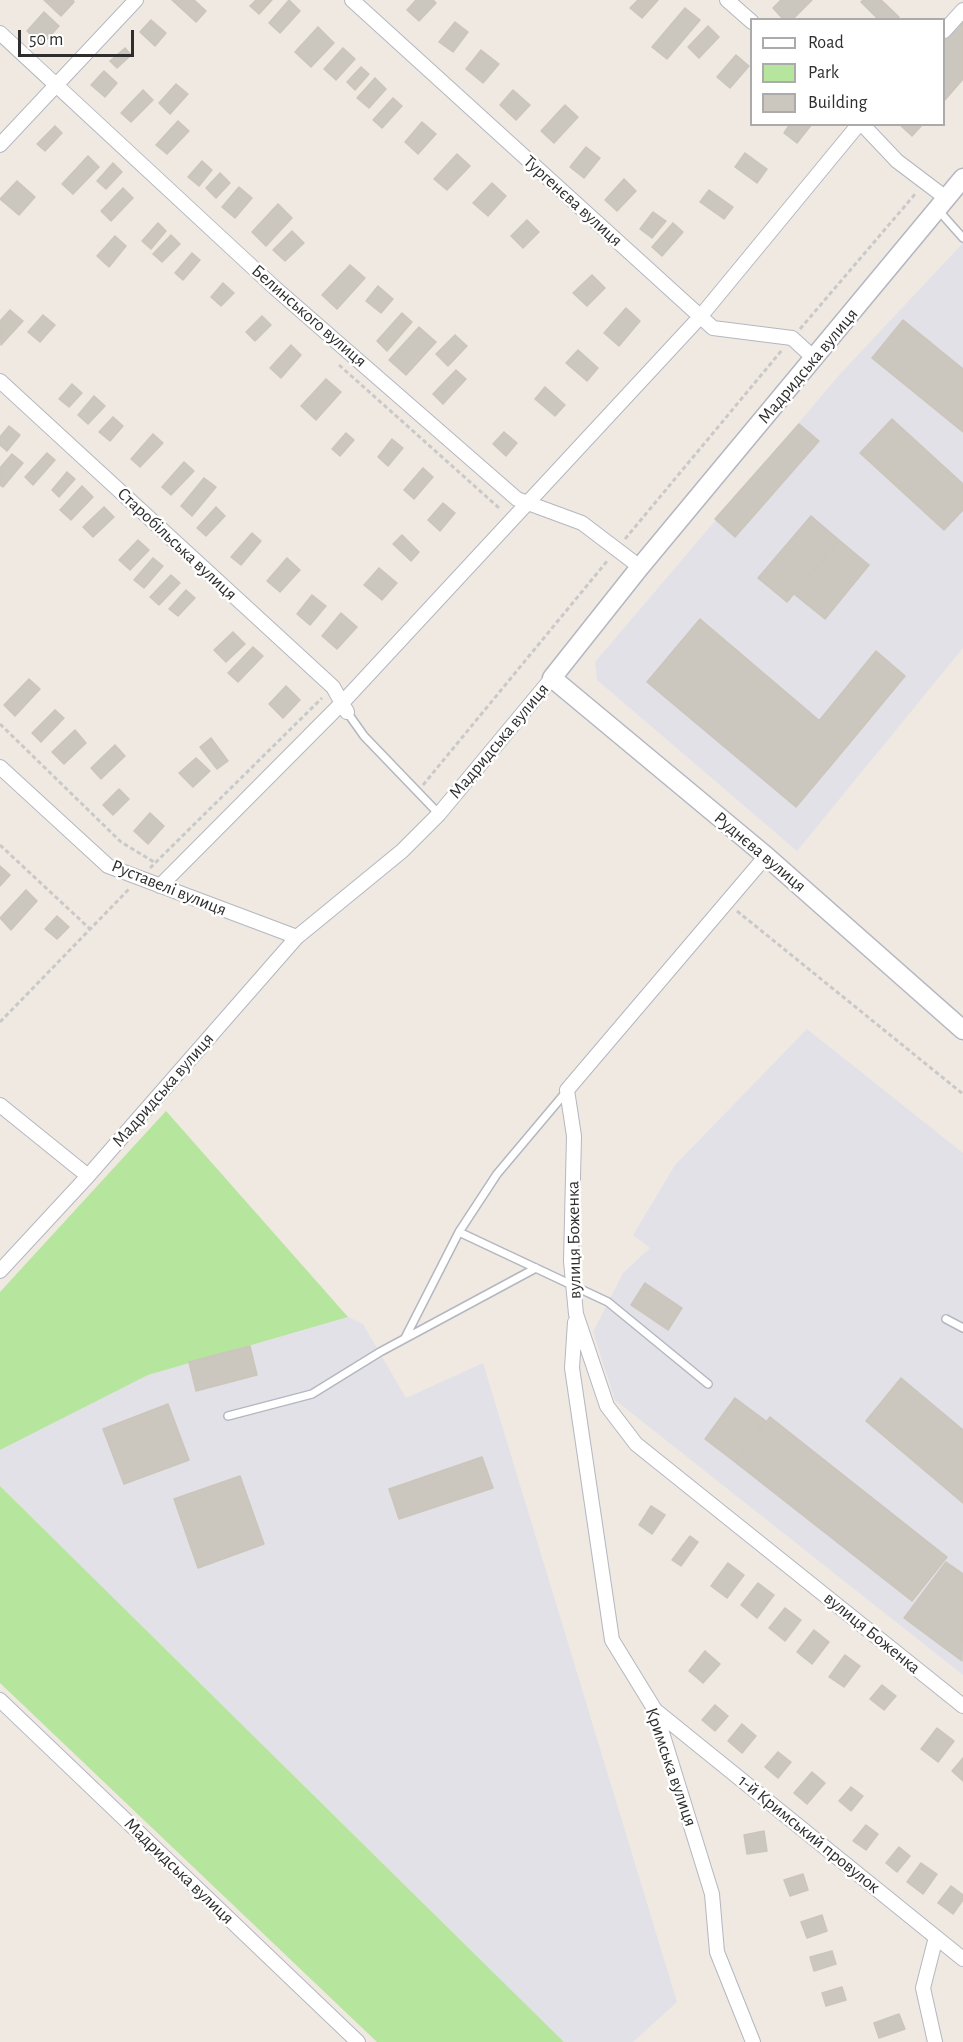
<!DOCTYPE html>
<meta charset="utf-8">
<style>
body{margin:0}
#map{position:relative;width:963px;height:2042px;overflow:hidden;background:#efe9e1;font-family:"Alegreya Sans",sans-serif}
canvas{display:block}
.legend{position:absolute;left:750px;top:18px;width:195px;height:108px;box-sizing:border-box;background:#fff;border:2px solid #ababab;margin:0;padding:8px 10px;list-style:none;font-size:18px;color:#2e2e2e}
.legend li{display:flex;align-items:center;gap:12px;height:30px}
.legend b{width:30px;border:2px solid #ababab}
.scale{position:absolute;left:18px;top:30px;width:116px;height:27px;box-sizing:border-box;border:3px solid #2e2e2e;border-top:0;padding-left:8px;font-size:18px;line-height:21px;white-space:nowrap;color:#2e2e2e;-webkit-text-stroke:4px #fff;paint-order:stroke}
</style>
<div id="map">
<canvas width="963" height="2042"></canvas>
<ul class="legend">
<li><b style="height:8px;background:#fff"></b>Road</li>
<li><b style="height:16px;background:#b6e59e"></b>Park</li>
<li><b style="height:16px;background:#cbc7bf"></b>Building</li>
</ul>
<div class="scale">50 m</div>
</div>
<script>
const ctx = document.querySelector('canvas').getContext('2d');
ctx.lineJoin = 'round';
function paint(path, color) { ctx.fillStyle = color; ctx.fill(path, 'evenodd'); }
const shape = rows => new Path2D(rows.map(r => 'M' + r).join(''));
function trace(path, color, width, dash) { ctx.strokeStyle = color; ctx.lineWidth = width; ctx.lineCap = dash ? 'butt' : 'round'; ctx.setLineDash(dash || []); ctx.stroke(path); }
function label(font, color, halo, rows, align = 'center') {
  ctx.font = font + ' "Alegreya Sans",sans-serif'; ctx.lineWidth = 5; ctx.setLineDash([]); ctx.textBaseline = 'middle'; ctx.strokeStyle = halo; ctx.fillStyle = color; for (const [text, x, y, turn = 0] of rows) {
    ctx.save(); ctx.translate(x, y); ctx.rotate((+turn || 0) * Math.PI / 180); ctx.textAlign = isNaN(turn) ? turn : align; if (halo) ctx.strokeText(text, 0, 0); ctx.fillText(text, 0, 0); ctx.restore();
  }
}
paint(shape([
 [963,243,963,648,797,851,597,680,595,662,841,373],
 [807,1029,963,1153,963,1675,615,1400,593,1332,623,1273,650,1248,633,1235,675,1165],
 [348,1317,363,1324,406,1398,483,1363,677,2002,633,2042,564,2042,0,1486,0,1450,148,1375]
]), '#e3e1e8');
paint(shape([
 [166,1111,348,1317,148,1375,0,1450,0,1292],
 [0,1486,433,1913,564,2042,377,2042,0,1683]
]), '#b6e59e');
const building = shape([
 [44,0,73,0,74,2,61,16,44,0],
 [172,0,194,0,206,11,196,22,172,0],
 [256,0,272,0,259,14,250,6,256,0],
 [289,0,300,11,280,33,269,23,289,0],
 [416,0,433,0,436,3,419,21,407,10,416,0],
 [638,0,658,0,642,18,630,8,638,0],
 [781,0,812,0,792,20,784,20,773,8,781,0],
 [863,0,881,0,899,17,896,20,879,20,861,2,863,0],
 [685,8,700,20,667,59,652,47,685,8],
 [44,12,59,26,42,45,27,31,44,12],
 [963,18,963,79,944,101,944,40,963,18],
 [151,20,166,33,155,46,140,32,151,20],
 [455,22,468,32,453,52,439,42,455,22],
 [708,26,719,37,699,58,688,47,708,26],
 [318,27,334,43,311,67,295,52,318,27],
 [125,48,131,55,117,68,110,61,125,48],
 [343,48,355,59,336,80,324,69,343,48],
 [481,50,499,64,483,83,466,69,481,50],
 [736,55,749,66,730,88,717,77,736,55],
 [361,67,369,74,355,90,347,82,361,67],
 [104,71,117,83,105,97,91,85,104,71],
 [375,78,386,89,369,108,357,98,375,78],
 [176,84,188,94,170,114,159,103,176,84],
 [143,90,153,100,131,122,121,113,143,90],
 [513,90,530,105,516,120,500,105,513,90],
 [393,98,402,106,382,128,373,120,393,98],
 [565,105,578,117,554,143,541,131,565,105],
 [178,121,189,131,167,154,156,145,178,121],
 [422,122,436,134,418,154,405,142,422,122],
 [790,124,812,124,797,143,784,133,790,124],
 [899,124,923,124,912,136,899,124],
 [55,126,62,133,45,151,37,144,55,126],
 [586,147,600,158,584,178,570,167,586,147],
 [745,153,767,169,757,183,735,167,745,153],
 [457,154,470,166,447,190,434,179,457,154],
 [88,156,99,167,73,194,62,184,88,156],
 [202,161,212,170,199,186,188,177,202,161],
 [113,163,122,172,106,189,97,181,113,163],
 [220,173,230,183,216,198,206,188,220,173],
 [624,179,636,191,617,211,605,200,624,179],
 [17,181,35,197,19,215,0,199,17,181],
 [492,183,506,196,488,216,473,203,492,183],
 [239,187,252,198,235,218,222,207,239,187],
 [123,188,133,198,111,221,101,211,123,188],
 [709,190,733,207,724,219,700,202,709,190],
 [278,204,292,218,266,246,252,232,278,204],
 [653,212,666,221,652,238,640,229,653,212],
 [527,220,539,232,523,248,511,236,527,220],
 [158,223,166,231,151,249,142,241,158,223],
 [673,223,683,232,662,256,652,247,673,223],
 [292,231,304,243,285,261,273,250,292,231],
 [171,235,180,244,162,262,153,254,171,235],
 [115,236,126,246,109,267,97,256,115,236],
 [192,253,200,260,183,280,175,273,192,253],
 [350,265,365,278,337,309,322,295,350,265],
 [592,275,605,288,587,306,573,293,592,275],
 [223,283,234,293,221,306,211,297,223,283],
 [378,286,393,299,381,313,366,301,378,286],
 [626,308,640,321,619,346,604,333,626,308],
 [10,310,23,321,1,345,0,321,10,310],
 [402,313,412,322,387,351,377,341,402,313],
 [43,315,55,325,40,342,28,332,43,315],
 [262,316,271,325,255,341,246,332,262,316],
 [903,320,963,369,963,432,872,358,903,320],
 [419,327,436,342,406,375,389,360,419,327],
 [455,335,467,346,448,366,436,354,455,335],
 [291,345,301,355,281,378,270,368,291,345],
 [578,350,598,368,587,381,566,363,578,350],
 [456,370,466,379,443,404,433,394,456,370],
 [326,379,341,392,316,420,301,406,326,379],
 [72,384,82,393,69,407,59,399,72,384],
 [545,387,565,405,555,416,535,399,545,387],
 [94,396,105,406,88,424,78,415,94,396],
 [113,417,123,426,110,441,99,432,113,417],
 [892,419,963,484,963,510,944,530,860,453,892,419],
 [799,424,819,441,735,537,715,519,799,424],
 [9,426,20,435,7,451,0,445,0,437,9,426],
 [504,432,517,443,506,456,493,444,504,432],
 [346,433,354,440,340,456,332,449,346,433],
 [153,434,163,443,140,467,131,459,153,434],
 [392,439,403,448,388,466,378,457,392,439],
 [47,453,55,460,33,485,25,477,47,453],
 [12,454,23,463,3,487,0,485,0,468,12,454],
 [184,462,194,471,171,495,162,487,184,462],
 [423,468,433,477,414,499,404,490,423,468],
 [67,472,75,479,59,497,52,490,67,472],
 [204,478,216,487,192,516,181,506,204,478],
 [82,486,93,497,71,520,60,510,82,486],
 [443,503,455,513,440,531,428,520,443,503],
 [104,507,114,517,93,537,83,527,104,507],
 [216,507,225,516,206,536,197,528,216,507],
 [811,516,839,540,787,602,758,578,811,516],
 [252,533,261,541,241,565,231,557,252,533],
 [402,535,419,552,411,561,393,544,402,535],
 [138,540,149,550,130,570,119,560,138,540],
 [839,540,869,565,825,619,794,594,839,540],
 [153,558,163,566,144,588,134,580,153,558],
 [287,558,300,570,280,592,267,581,287,558],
 [379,568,397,583,382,600,364,585,379,568],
 [171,575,180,583,159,605,150,597,171,575],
 [186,590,195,598,178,616,169,609,186,590],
 [312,595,326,606,310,625,297,614,312,595],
 [341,613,357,627,337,649,322,636,341,613],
 [700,619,848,745,796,807,647,682,700,619],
 [233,632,245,644,226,662,214,650,233,632],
 [253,647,263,656,238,682,228,673,253,647],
 [876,651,905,676,848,745,819,721,876,651],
 [29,679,40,689,15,716,4,705,29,679],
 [286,686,300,700,283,718,269,704,286,686],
 [55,710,64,718,41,742,32,733,55,710],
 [75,730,86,743,64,764,52,752,75,730],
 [211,738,228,761,217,769,200,747,211,738],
 [115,745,125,756,101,779,91,768,115,745],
 [196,758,210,771,193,787,179,773,196,758],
 [119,789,129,799,113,815,103,805,119,789],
 [150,813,164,826,148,844,134,831,150,813],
 [0,866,10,875,0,886,0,866],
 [26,890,37,901,11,930,0,918,26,890],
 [57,916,69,927,57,939,45,929,57,916],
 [645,1283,682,1308,668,1330,631,1305,645,1283],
 [250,1346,257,1375,196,1391,189,1362,250,1346],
 [901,1378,963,1430,963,1503,866,1421,901,1378],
 [735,1398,766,1421,735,1462,705,1439,735,1398],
 [168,1404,189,1460,124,1484,103,1429,168,1404],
 [770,1417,947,1557,912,1601,735,1462,770,1417],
 [482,1457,493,1488,399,1519,389,1489,482,1457],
 [240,1476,264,1544,198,1568,174,1499,240,1476],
 [651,1506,665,1515,652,1534,639,1525,651,1506],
 [690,1536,698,1542,681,1566,672,1560,690,1536],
 [946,1562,963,1574,962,1661,904,1618,946,1562],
 [728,1563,744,1575,727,1598,711,1586,728,1563],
 [758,1583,774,1595,757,1618,741,1605,758,1583],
 [785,1608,801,1620,785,1641,769,1628,785,1608],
 [814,1630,829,1642,812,1664,797,1652,814,1630],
 [705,1651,720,1664,703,1683,689,1671,705,1651],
 [845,1655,860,1666,844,1687,829,1677,845,1655],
 [882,1685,896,1696,884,1710,870,1699,882,1685],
 [715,1705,728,1716,715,1731,702,1720,715,1705],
 [742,1724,756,1736,742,1753,728,1741,742,1724],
 [937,1728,954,1741,938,1762,921,1749,937,1728],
 [778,1752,791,1762,778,1778,765,1767,778,1752],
 [963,1758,963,1781,952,1771,963,1758],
 [812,1772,825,1783,807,1804,794,1793,812,1772],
 [851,1787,863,1796,851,1811,839,1801,851,1787],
 [866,1825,878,1834,866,1850,853,1841,866,1825],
 [764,1831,767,1851,747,1854,744,1835,764,1831],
 [899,1847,910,1856,897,1872,886,1863,899,1847],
 [921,1863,937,1874,923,1894,907,1882,921,1863],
 [803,1874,808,1890,790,1896,784,1880,803,1874],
 [951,1886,963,1895,963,1900,953,1914,938,1903,951,1886],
 [822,1915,827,1931,807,1938,801,1922,822,1915],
 [832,1951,836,1964,814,1971,810,1957,832,1951],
 [842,1987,846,2000,826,2006,822,1993,842,1987],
 [899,2014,905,2029,879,2038,874,2023,899,2014]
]);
paint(building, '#cbc7bf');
trace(building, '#cbc5ba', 1.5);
const lane = shape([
 [939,211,963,238],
 [347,712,364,736,439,814],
 [459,1232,608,1302,708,1384],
 [946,1319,963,1328],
 [405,1338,459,1232,497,1174,566,1092],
 [228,1416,312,1394,380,1352,536,1268]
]);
const street = shape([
 [352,0,713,328,792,338,815,359],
 [727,0,752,22],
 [944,31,963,10],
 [0,33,275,288,517,499,582,523,640,567],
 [862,124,897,161,946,198],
 [0,145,136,0],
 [0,381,333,687,347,712],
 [0,767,108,866,297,937],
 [766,856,567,1090,574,1136,571,1261,576,1314,607,1406,636,1444,963,1706],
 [160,886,342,703,700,317,859,124],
 [0,1105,88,1176],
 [0,1271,88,1176,297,937,402,851,439,814,552,678],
 [575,1322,572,1368,612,1640,655,1710,712,1894,717,1952,753,2042],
 [0,1700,358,2042],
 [655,1710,963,1959],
 [935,2042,923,1988,936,1937]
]);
const secondary = shape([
 [963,178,640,567,552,678,766,856,963,1030]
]);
trace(lane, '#b4b7c1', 10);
trace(street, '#b4b7c1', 16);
trace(secondary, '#b4b7c1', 21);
trace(shape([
 [800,329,916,193],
 [339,365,499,508],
 [625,539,782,350],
 [0,724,121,842,154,862],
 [423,785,608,560],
 [0,845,90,929],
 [150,868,322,698],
 [737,911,963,1094],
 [0,1022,130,888]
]), '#c9c9c9', 3, [4.5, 3]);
trace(lane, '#fff', 7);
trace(street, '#fff', 14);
trace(secondary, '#fff', 18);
label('18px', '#2e2e2e', '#fff', [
 ["Тургенєва вулиця",573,201,42],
 ["Белинського вулиця",309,316,41],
 ["Мадридська вулиця",808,366,-50],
 ["Старобільська вулиця",177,544,43],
 ["Мадридська вулиця",499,741,-50],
 ["Руднєва вулиця",760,852,40],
 ["Руставелі вулиця",169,888,22],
 ["Мадридська вулиця",163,1090,-49],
 ["вулиця Боженка",574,1240,-91],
 ["вулиця Боженка",872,1633,39],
 ["Кримська вулиця",671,1767,71],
 ["1-й Кримський провулок",809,1834,39],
 ["Мадридська вулиця",179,1871,44]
]);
</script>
